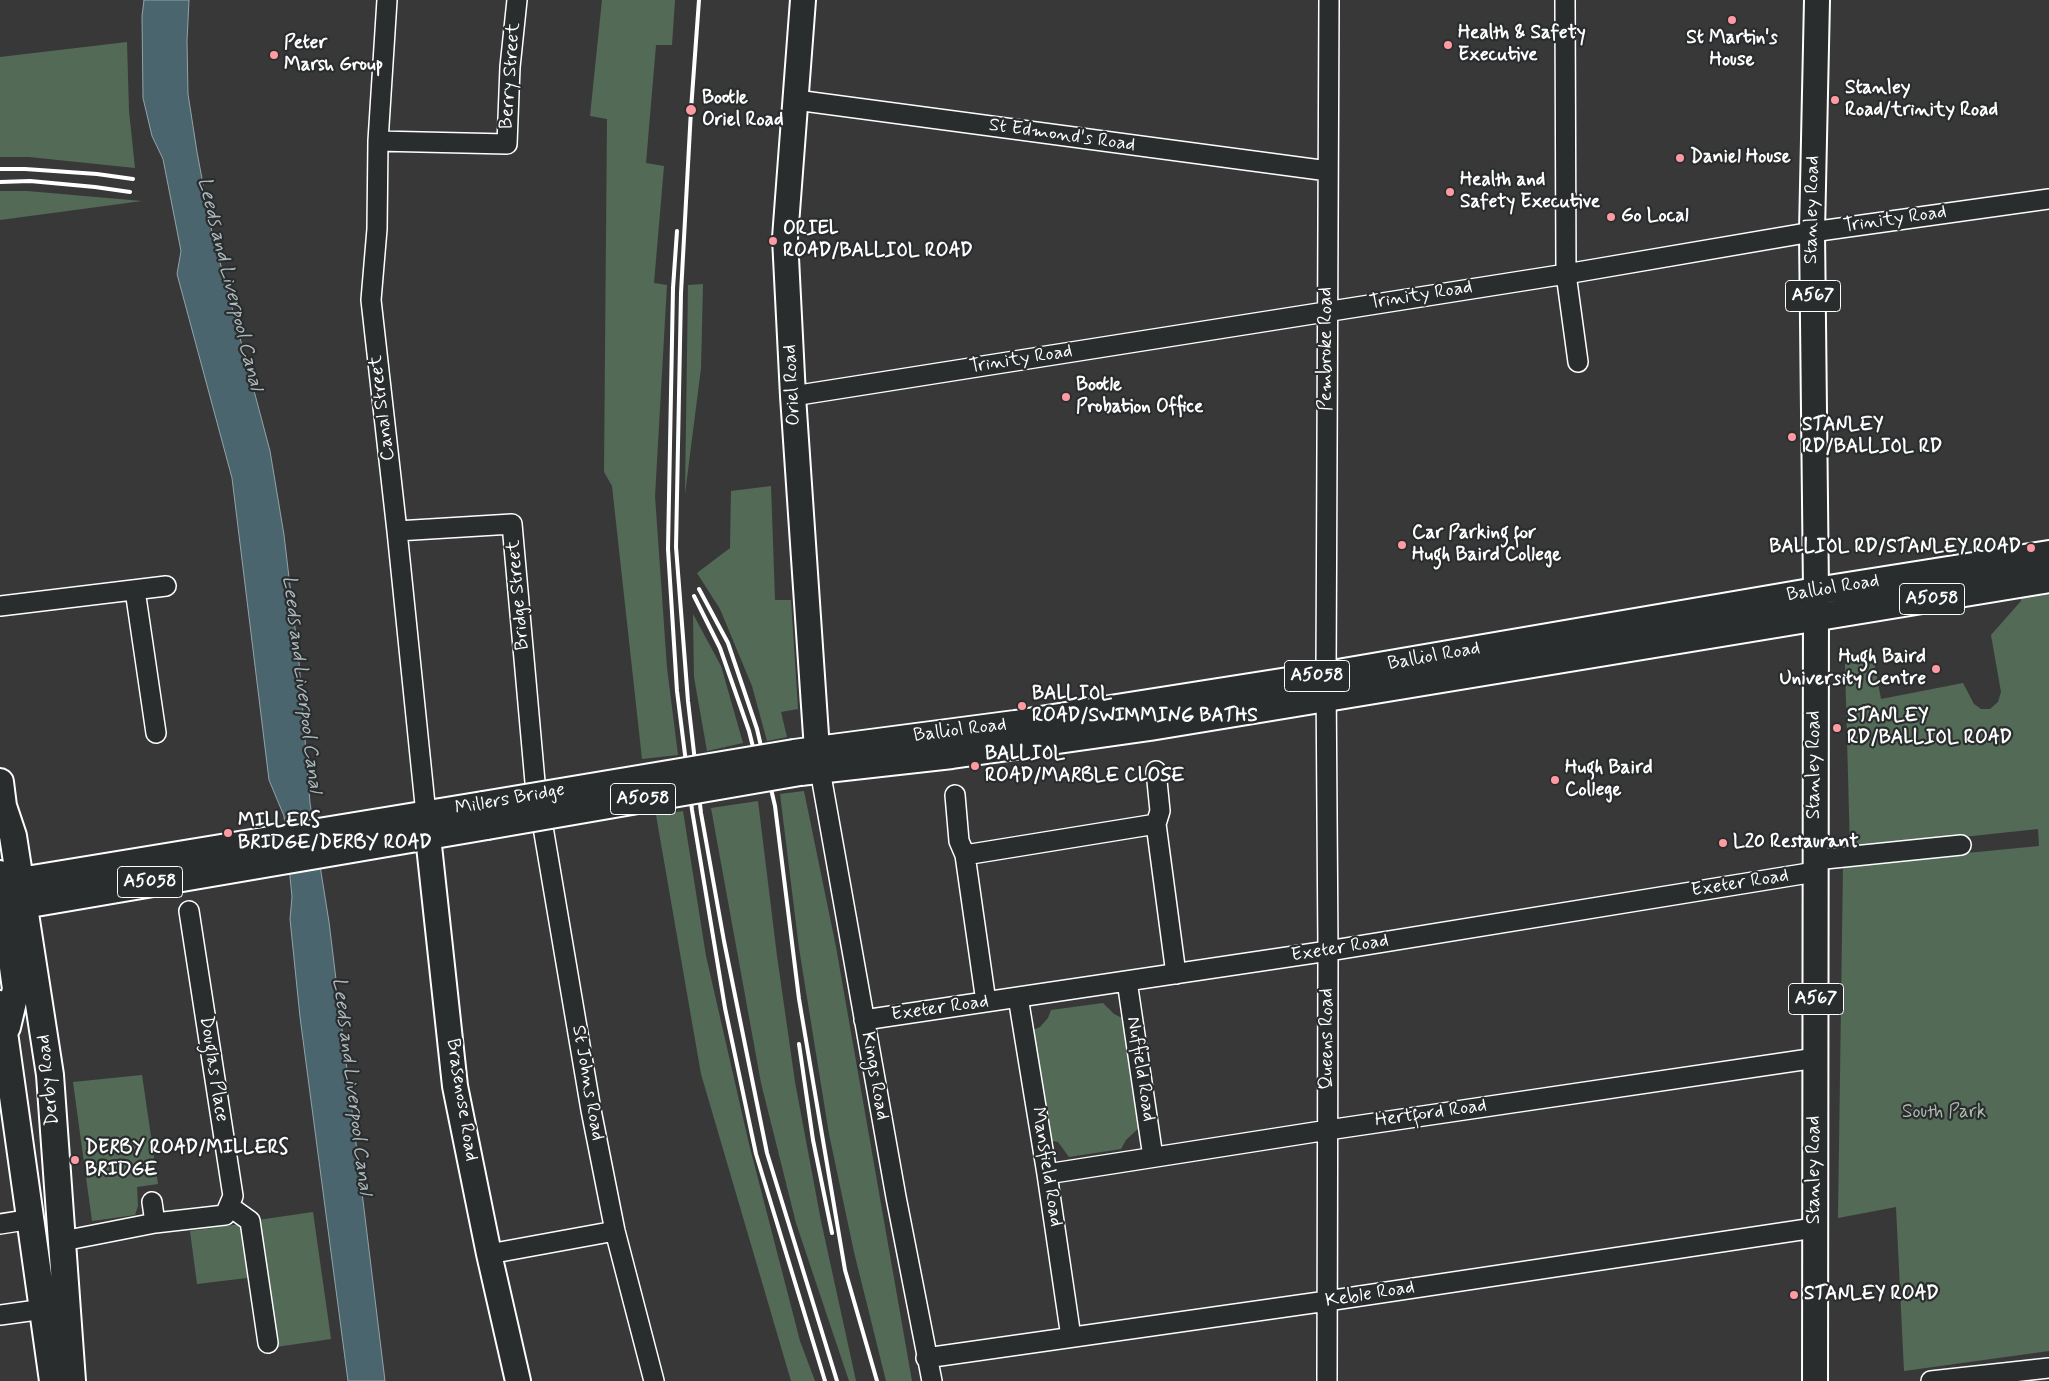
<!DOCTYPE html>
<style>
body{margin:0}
canvas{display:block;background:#393839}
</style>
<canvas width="2049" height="1381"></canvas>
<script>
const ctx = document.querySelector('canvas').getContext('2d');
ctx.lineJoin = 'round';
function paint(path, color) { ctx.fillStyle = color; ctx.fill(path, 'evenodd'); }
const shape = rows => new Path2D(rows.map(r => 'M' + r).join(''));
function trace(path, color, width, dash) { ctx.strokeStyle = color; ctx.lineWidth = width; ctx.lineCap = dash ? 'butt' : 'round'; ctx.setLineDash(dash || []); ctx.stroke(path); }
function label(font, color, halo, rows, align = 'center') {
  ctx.font = font + ' Mynerve,sans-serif'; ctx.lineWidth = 4.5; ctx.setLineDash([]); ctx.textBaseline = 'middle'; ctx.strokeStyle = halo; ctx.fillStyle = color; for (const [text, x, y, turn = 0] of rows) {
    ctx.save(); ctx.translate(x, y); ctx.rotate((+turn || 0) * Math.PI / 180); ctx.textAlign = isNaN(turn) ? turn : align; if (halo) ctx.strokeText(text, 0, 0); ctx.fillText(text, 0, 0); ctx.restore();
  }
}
paint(shape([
 [602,0,675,0,672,45,656,45,646,163,664,166,654,283,667,285,655,496,667,668,678,755,642,759,612,486,604,472,607,119,590,116],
 [127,42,129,111,135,168,29,157,0,157,0,57],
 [0,191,27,191,142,201,0,220],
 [703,284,701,368,685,494,688,285],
 [771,486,775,600,791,600,798,709,781,712,787,737,767,741,752,686,720,609,697,573,730,548,731,491],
 [2049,591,2049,1351,1904,1371,1896,1207,1838,1218,1843,865,2039,846,2038,829,1850,849,1845,664,1873,656,1881,699,1963,683,1974,704,1981,709,1990,709,1998,702,2001,692,1991,635,2021,601,2021,596],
 [693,614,721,666,743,743,707,751,694,677],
 [804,791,836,947,912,1381,886,1381,854,1252,829,1134,799,948,780,794],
 [758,801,777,956,795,1082,821,1221,856,1381,849,1381,796,1223,761,1083,711,808],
 [683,811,706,956,749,1144,800,1341,815,1381,791,1381,701,1074,656,815],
 [1103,1003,1114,1014,1124,1019,1141,1126,1126,1140,1121,1149,1069,1157,1058,1142,1048,1140,1031,1031,1040,1027,1048,1018,1051,1010],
 [142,1075,158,1184,137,1187,138,1206,135,1215,92,1221,73,1082],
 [313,1212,331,1339,276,1347,258,1220],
 [248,1223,255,1277,197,1284,190,1231]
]), '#536a56');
const water = shape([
 [144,0,189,0,187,41,188,94,197,152,212,232,270,451,284,535,299,662,310,803,329,922,385,1381,348,1381,300,1017,290,919,292,897,284,816,269,780,232,478,177,274,181,251,163,159,152,136,143,98,142,16,144,0]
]);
paint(water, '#4a656e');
trace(water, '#92a3a8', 1);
const minor = shape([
 [387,0,378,141,377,229,371,300,397,531,426,814],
 [1565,0,1566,274,1578,362],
 [796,100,1328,171],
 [378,141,507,144,510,67,517,0],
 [793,396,1566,274,1812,232,2049,199],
 [397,531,512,524,535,782,544,833,591,1110,615,1231,654,1381],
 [135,590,156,733],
 [0,606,166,586],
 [820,770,896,1197,932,1381],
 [955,795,959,841,965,855],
 [1156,824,1160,811,1156,771],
 [1815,860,1961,845],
 [1127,981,1153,1157],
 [1018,997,1047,1174,1071,1337],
 [986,1002,965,855,1156,824,1176,974],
 [864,1020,1328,951,1815,872],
 [1047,1174,1328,1130,1816,1058],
 [152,1202,155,1223],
 [229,1206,250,1221,268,1343],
 [0,1224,32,1219],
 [63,1241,155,1223,225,1215,233,1196,189,911],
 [489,1254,615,1231],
 [0,1315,44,1309],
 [926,1358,1327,1301,1814,1228],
 [1327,1381,1328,951,1326,675,1329,0],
 [1931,1381,2049,1368]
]);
const major = shape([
 [803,0,785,238,793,396,817,750,820,769],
 [426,818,455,1086,489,1254,518,1381],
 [1815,1381,1816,591,1812,232,1817,0]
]);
const highway = shape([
 [794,753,1015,724,1326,675,1816,591,2049,554],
 [800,772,952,755,1150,727,2049,579],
 [0,782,3,806,13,836,50,1075,72,1381],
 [0,874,16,989,7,1027],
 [8,893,20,881,483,805],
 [0,898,24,905,487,826],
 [0,1004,53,1381]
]);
trace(minor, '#fff', 22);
trace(major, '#fff', 28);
trace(highway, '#fff', 30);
trace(minor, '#2a2d2e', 19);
trace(major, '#2a2d2e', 24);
trace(highway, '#2a2d2e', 26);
trace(shape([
 [699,0,691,110,681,293,676,547,688,701,701,813,724,941,767,1153,837,1381],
 [0,169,25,169,97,174,133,179],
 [0,182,30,181,95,187,130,192],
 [677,231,673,288,668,549,677,691,692,810,725,1008,756,1154,825,1381],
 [699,589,728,643,757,729,775,806,799,999,845,1270,877,1381],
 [694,596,720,648,749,731,761,779],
 [799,1044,813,1140,832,1233]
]), '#fff', 4);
const highwayBridge = shape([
 [483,805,794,753],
 [487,826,800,772]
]);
trace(highwayBridge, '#fff', 30, []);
trace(highwayBridge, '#2a2d2e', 26);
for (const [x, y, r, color] of [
 [1732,20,5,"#ff9aa2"],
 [1448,45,5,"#ff9aa2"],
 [274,55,5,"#ff9aa2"],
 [1835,100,5,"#ff9aa2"],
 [691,110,6,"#ff9aa2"],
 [1680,158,5,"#ff9aa2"],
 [1450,192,5,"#ff9aa2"],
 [1611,217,5,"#ff9aa2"],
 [773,241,5,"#ff9aa2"],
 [1066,397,5,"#ff9aa2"],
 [1792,437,5,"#ff9aa2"],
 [1402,545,5,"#ff9aa2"],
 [2031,548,5,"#ff9aa2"],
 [1936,669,5,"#ff9aa2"],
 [1022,706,5,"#ff9aa2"],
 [1837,728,5,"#ff9aa2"],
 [975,766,5,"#ff9aa2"],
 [1555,780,5,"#ff9aa2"],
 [228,833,5,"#ff9aa2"],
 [1723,843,5,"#ff9aa2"],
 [75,1160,5,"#ff9aa2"],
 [1794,1295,5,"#ff9aa2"]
]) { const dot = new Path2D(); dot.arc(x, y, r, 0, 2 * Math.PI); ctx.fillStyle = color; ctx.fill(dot); trace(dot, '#2a2d2e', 2); }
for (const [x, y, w] of [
 [1813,296,55],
 [1932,599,65],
 [1317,676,65],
 [643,799,65],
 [150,882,65],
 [1816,999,55]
]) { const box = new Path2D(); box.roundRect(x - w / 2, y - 15.5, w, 31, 4); ctx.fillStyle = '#2a2d2e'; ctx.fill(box); trace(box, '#fff', 1); }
label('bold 18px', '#fff', null, [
 ["A567",1813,296],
 ["A5058",1932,599],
 ["A5058",1317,676],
 ["A5058",643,799],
 ["A5058",150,882],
 ["A567",1816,999]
]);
label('bold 19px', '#fff', '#2a2d2e', [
 ["Health & Safety",1458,34],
 ["Executive",1458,56],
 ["St Martin's",1732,39,"center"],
 ["House",1732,61,"center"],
 ["Peter",284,44],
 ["Marsh Group",284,66],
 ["Stanley",1845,89],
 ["Road/trinity Road",1845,111],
 ["Bootle",702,99],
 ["Oriel Road",702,121],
 ["Daniel House",1690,158],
 ["Health and",1460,181],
 ["Safety Executive",1460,203],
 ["Go Local",1621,217],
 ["ORIEL",783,230],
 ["ROAD/BALLIOL ROAD",783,252],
 ["Bootle",1076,386],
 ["Probation Office",1076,408],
 ["STANLEY",1802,426],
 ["RD/BALLIOL RD",1802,448],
 ["Car Parking for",1412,534],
 ["Hugh Baird College",1412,556],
 ["BALLIOL RD/STANLEY ROAD",2021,548,"right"],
 ["Hugh Baird",1926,658,"right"],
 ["University Centre",1926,680,"right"],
 ["BALLIOL",1032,695],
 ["ROAD/SWIMMING BATHS",1032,717],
 ["STANLEY",1847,717],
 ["RD/BALLIOL ROAD",1847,739],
 ["BALLIOL",985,755],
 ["ROAD/MARBLE CLOSE",985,777],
 ["Hugh Baird",1565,769],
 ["College",1565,791],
 ["MILLERS",238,822],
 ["BRIDGE/DERBY ROAD",238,844],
 ["L20 Restaurant",1733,843],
 ["DERBY ROAD/MILLERS",85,1149],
 ["BRIDGE",85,1171],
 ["STANLEY ROAD",1804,1295]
], 'left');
label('19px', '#fff', '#2a2d2e', [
 ["Berry Street",511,76,-86],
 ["St Edmond's Road",1062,136,8],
 ["Stanley Road",1813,210,-89],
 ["Trinity Road",1895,220,-8],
 ["Trinity Road",1421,296,-9],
 ["Pembroke Road",1327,349,-90],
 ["Trinity Road",1021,360,-9],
 ["Oriel Road",793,385,-93],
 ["Canal Street",383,408,-97],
 ["Balliol Road",1833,589,-9],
 ["Bridge Street",519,595,-95],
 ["Balliol Road",1434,657,-10],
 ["Balliol Road",960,731,-7],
 ["Stanley Road",1815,765,-90],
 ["Millers Bridge",510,800,-10],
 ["Exeter Road",1740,884,-9],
 ["Exeter Road",1340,949,-9],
 ["Exeter Road",940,1009,-8],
 ["Queens Road",1328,1039,-90],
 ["Douglas Place",213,1069,81],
 ["Nuffield Road",1140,1069,81],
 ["Kings Road",874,1076,80],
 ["Derby Road",49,1080,-96],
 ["St Johns Road",587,1083,80],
 ["Brasenose Road",461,1100,81],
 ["Hertford Road",1431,1114,-8],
 ["Mansfield Road",1046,1167,81],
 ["Stanley Road",1815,1170,-90],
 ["Keble Road",1370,1295,-9]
]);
label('19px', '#b2bcb3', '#2a2d2e', [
 ["South Park",1944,1113]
]);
label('italic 20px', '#aebabe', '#2a2d2e', [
 ["Leeds and Liverpool Canal",229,284,76],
 ["Leeds and Liverpool Canal",301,684,83],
 ["Leeds and Liverpool Canal",351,1086,83]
]);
</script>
